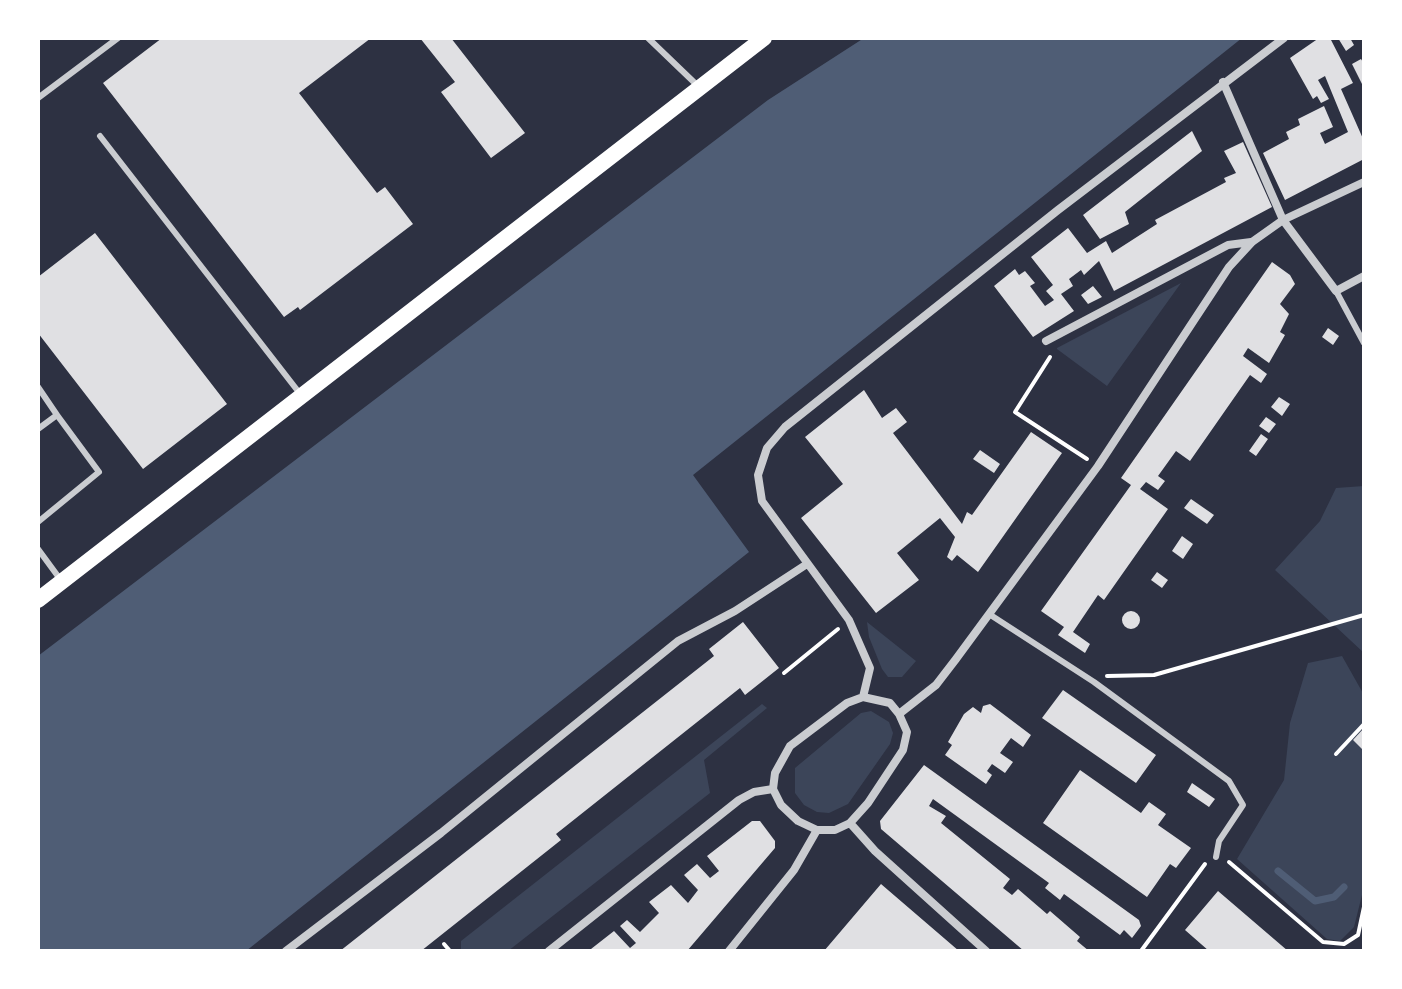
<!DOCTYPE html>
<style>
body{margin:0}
#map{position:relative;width:1402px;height:989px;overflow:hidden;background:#2d3142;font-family:"PT Sans Narrow",sans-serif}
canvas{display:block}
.frame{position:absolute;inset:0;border:40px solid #fff;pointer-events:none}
</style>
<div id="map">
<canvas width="1402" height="989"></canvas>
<div class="frame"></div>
</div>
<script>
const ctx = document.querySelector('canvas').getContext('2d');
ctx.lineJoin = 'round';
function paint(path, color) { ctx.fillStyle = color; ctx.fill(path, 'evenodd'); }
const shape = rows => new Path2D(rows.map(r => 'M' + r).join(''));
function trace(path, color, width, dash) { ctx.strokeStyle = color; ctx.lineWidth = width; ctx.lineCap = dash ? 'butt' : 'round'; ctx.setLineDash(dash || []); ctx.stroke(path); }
paint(shape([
 [1181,283,1107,386,1057,349,1057,348],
 [1364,486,1364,653,1275,570,1320,521,1336,488],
 [867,622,916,661,902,677,888,677,882,669,869,637],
 [1342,656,1364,695,1364,728,1353,740,1364,751,1364,887,1354,927,1340,941,1327,939,1237,859,1284,780,1290,723,1308,663],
 [762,704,767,708,704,760,710,793,508,951,461,951,461,941],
 [871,711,889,722,893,733,890,744,848,804,829,813,817,812,804,805,795,793,795,768,861,713]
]), '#3c4559');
paint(shape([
 [864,38,1242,38,693,475,749,552,246,951,38,951,38,656,768,100]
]), '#4f5d75');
trace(shape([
 [1278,871,1315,901,1334,897,1344,887]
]), '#4f5d75', 7);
paint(shape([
 [162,38,371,38,299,93,377,193,385,187,413,224,300,310,298,307,284,317,103,83],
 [420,38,451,38,525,133,491,158,441,92,455,82],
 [1319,38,1330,38,1353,83,1341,89,1364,141,1364,159,1285,200,1263,153,1289,139,1286,132,1300,125,1298,119,1324,106,1333,127,1320,133,1325,144,1348,132,1325,76,1318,80,1329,99,1321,103,1317,96,1313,99,1290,58],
 [1338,38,1350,38,1354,45,1346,51],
 [1361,59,1364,64,1364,88,1352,64],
 [1192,131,1202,151,1125,212,1129,224,1100,239,1083,215],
 [1243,142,1272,207,1114,291,1099,261,1084,275,1081,270,1069,279,1073,286,1061,294,1074,311,1033,337,994,286,1015,269,1019,275,1025,271,1035,283,1030,286,1045,306,1054,300,1046,291,1053,285,1031,257,1068,228,1087,253,1106,241,1112,253,1157,224,1155,220,1226,182,1224,178,1236,173,1224,151],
 [95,233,227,404,143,469,38,333,38,277],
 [1272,262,1290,275,1295,284,1280,304,1289,314,1280,332,1285,335,1269,363,1248,348,1243,356,1267,374,1261,383,1250,375,1190,461,1176,451,1158,476,1165,481,1158,490,1146,482,1140,489,1168,509,1104,600,1098,595,1073,632,1090,644,1085,653,1058,635,1064,627,1041,611,1131,485,1121,478],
 [1093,286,1102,297,1088,304,1081,295],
 [1328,328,1339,336,1333,345,1322,337],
 [864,390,882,418,896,408,907,422,893,433,962,524,967,512,972,515,1031,432,1062,453,978,572,957,555,952,561,947,557,955,537,940,518,897,553,919,580,876,613,801,518,843,484,805,437],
 [1279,397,1290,404,1282,416,1271,407],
 [1266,417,1276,424,1269,433,1259,426],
 [1261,434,1268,439,1256,456,1249,451],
 [980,450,1000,464,994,473,973,459],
 [1191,499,1214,515,1207,524,1184,508],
 [1182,536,1193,544,1183,559,1172,551],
 [1157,572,1168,580,1162,588,1151,580],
 '1122 620a9 9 0 1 1 18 0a9 9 0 1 1-18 0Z',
 [743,622,779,668,745,695,740,688,556,834,561,840,421,951,340,951,714,656,709,649],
 [1063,690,1156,755,1136,783,1042,718],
 [990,704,1031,735,1023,747,1011,738,1000,753,1013,762,1005,773,992,764,987,771,992,775,986,784,945,755,952,745,948,742,964,714,973,707,981,713,983,706],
 [1364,728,1364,751,1353,740],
 [924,765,1139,920,1141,926,1132,938,1124,930,1120,935,1064,894,1060,900,1045,888,1049,883,933,799,929,806,946,816,941,823,1010,879,1003,888,1012,895,1018,889,1047,914,1050,911,1080,937,1077,941,1089,951,1024,951,881,829,880,821],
 [1080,770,1141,813,1149,802,1166,814,1158,825,1191,848,1176,868,1170,864,1147,897,1043,823],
 [1192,783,1215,799,1209,807,1187,792],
 [752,821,760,821,775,841,775,848,687,951,591,949,614,931,630,948,636,943,620,926,627,920,640,932,659,913,649,902,671,885,688,903,698,890,684,875,697,864,710,878,719,871,707,856],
 [881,884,959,951,824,951],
 [1218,891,1288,951,1209,951,1185,930]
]), '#e0e0e3');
trace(shape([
 [1050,357,1015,412,1087,459],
 [784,673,838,629],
 [1107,676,1154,675,1364,615],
 [1336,754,1364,724],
 [1229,862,1323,942,1344,944,1358,935,1364,907],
 [444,944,450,951],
 [1141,951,1205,864]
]), '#fff', 4);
trace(shape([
 [648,38,699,87],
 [38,98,118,38],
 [100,136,301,395],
 [1336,291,1364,343],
 [38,387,57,415],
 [38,429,57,415,99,472,38,522],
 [38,549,60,579],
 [989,614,1094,682,1229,781,1243,805,1219,841,1216,857]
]), '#caccd0', 6);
trace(shape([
 [1223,82,1283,220,1336,291,1364,276],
 [1046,341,1228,245,1251,242],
 [863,697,870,668,849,620,762,501,758,475,767,448,785,427,1058,210,1284,38],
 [863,697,890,703,899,714,907,732,903,750,868,803,850,823,835,830,817,830,798,821,781,805,773,789,775,773,790,746,847,703,863,697],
 [899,714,936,685,956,659,1098,466,1229,267,1252,242,1283,220,1364,182],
 [850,823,875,851,986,951],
 [286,951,441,833,678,641,735,611,807,564],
 [549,951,739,800,754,792,773,789],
 [729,951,794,870,817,830]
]), '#caccd0', 8);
trace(shape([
 [38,600,764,38]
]), '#fff', 16);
</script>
